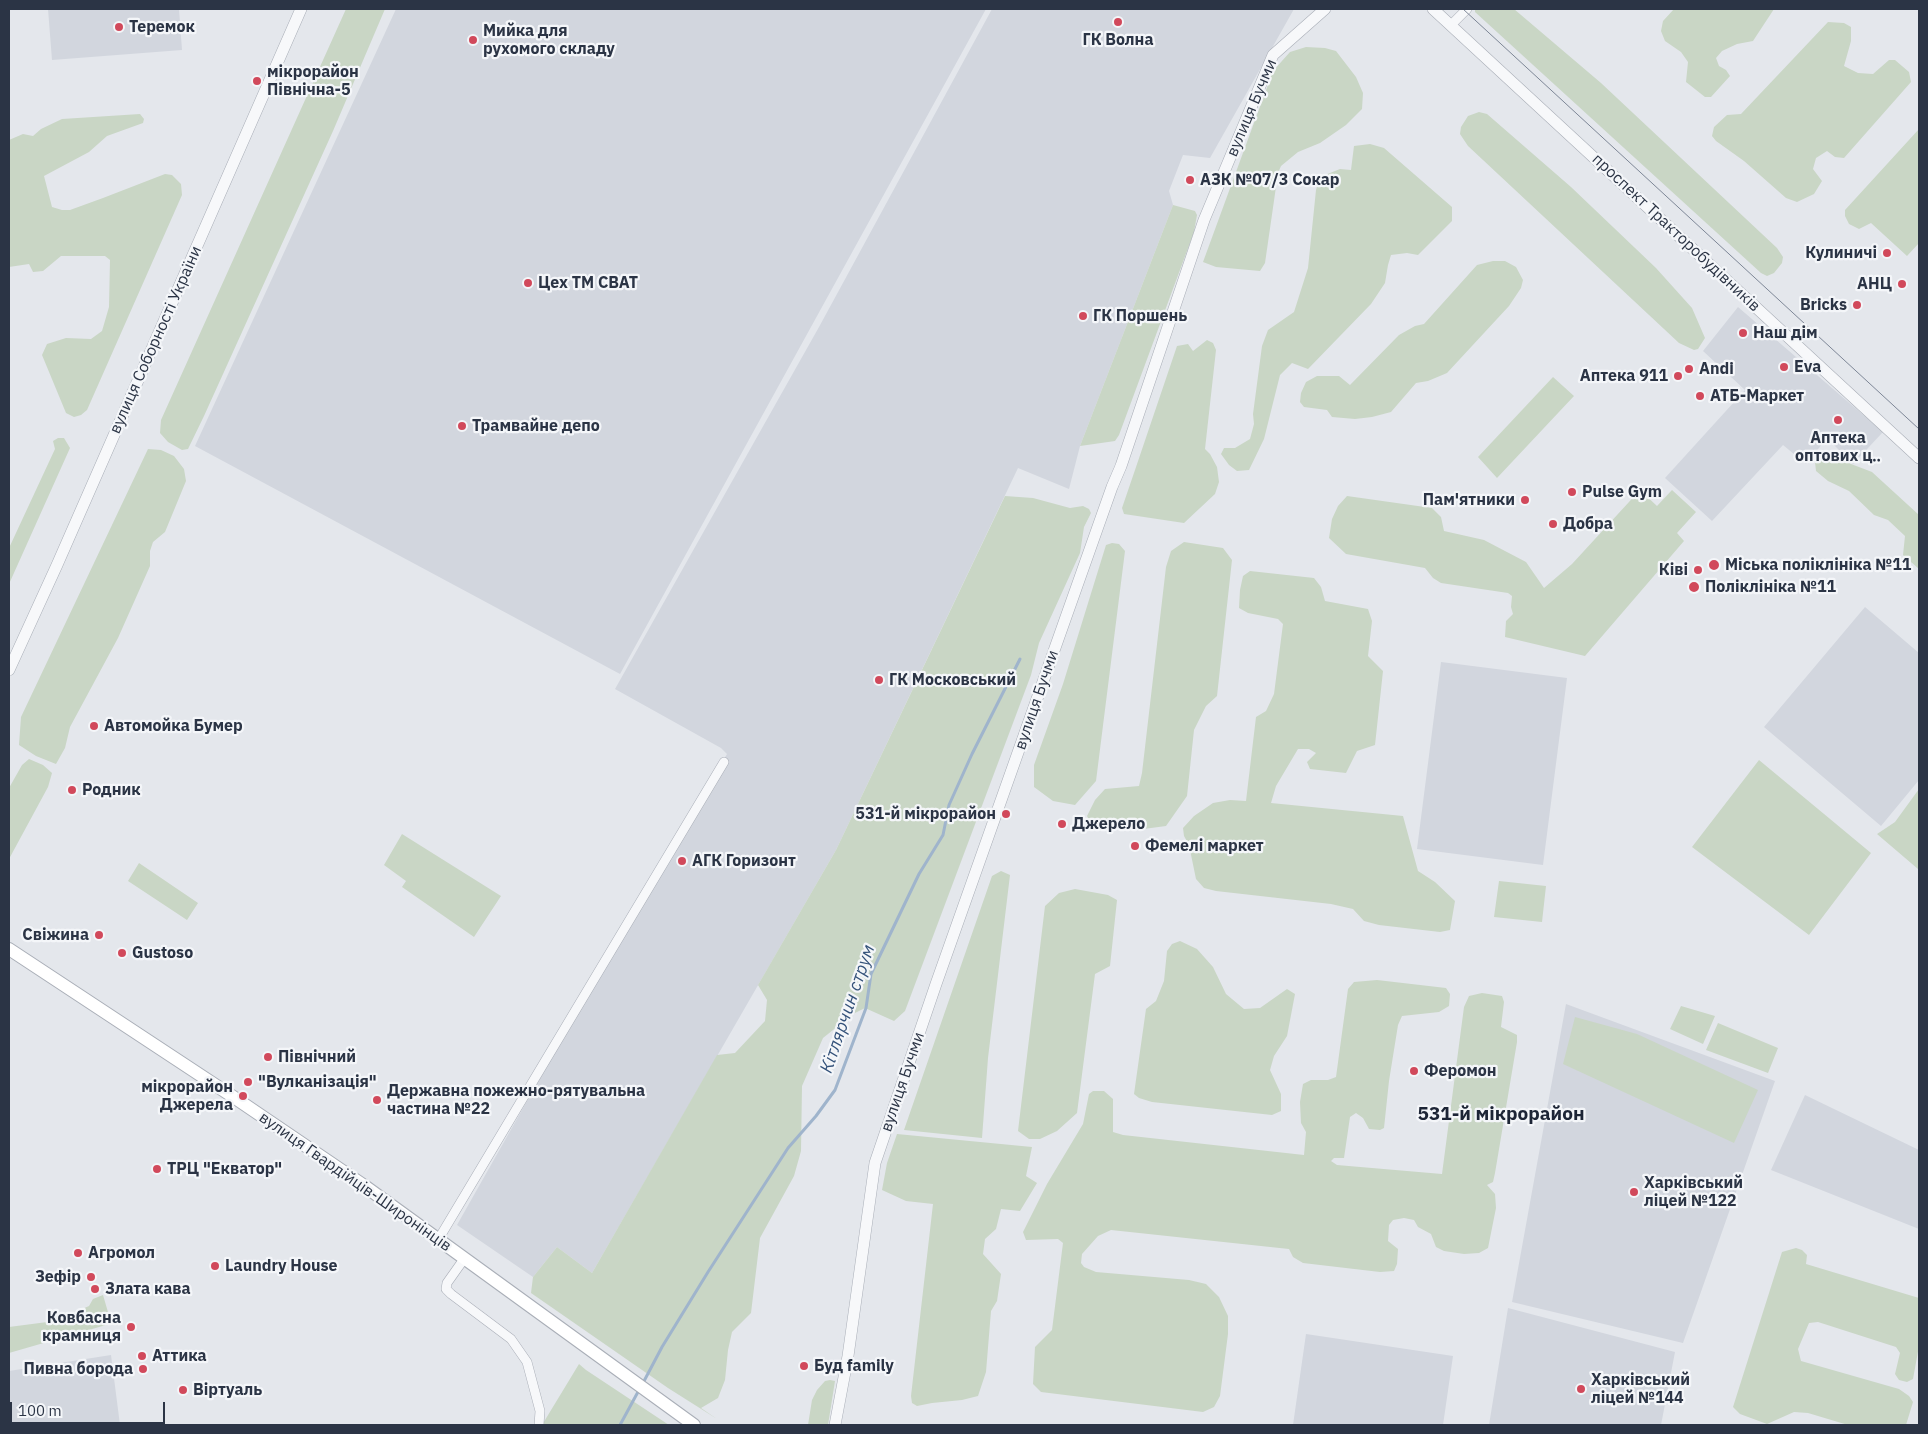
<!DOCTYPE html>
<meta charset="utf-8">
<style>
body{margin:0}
#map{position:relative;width:1928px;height:1434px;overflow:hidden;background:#e4e7ec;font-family:"IBM Plex Sans",sans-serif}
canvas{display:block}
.frame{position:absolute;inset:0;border:10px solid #2b3445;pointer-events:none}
.scale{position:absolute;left:10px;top:1402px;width:155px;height:22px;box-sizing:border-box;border:2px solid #2b3445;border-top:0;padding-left:6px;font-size:15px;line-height:18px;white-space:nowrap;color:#2b3445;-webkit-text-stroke:4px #f4f6f9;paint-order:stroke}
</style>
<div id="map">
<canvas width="1928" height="1434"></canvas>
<div class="frame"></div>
<div class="scale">100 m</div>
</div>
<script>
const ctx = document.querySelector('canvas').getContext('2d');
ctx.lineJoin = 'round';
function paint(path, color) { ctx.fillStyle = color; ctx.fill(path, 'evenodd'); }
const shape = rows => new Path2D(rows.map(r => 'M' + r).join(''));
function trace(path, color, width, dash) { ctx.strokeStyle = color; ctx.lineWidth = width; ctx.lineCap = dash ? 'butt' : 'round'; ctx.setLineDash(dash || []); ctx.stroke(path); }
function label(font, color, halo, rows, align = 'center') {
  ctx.font = font + ' "IBM Plex Sans",sans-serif'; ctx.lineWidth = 4.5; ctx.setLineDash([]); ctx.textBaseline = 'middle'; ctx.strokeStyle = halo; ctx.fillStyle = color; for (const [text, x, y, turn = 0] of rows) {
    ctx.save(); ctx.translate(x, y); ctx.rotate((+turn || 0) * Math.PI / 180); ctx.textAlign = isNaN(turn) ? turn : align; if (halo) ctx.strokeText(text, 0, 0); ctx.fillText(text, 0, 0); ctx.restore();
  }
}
paint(shape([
 [48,9,179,9,182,50,52,60],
 [396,9,986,9,620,674,195,446],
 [992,9,1294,9,1210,158,1183,155,1169,191,1173,205,1080,446,1069,489,1018,468,836,850,592,1273,557,1247,533,1277,457,1225,613,949,727,754,721,748,615,689,819,327],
 [1738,307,1883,432,1853,464,1827,438,1806,464,1783,445,1712,521,1665,478,1745,390,1703,351],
 [1865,607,1919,653,1919,780,1881,826,1764,727],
 [1441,662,1567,678,1543,865,1417,849],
 [1566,1004,1775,1081,1683,1343,1512,1302],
 [1805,1095,1919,1150,1919,1229,1771,1170],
 [1508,1308,1675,1352,1661,1425,1489,1425],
 [1306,1334,1453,1356,1443,1425,1293,1425],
 [111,1355,120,1425,9,1425,9,1371]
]), '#d2d6de');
paint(shape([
 [346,9,385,9,333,131,204,416,188,449,182,450,168,442,160,433,161,420],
 [1475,9,1514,9,1601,83,1777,248,1783,257,1782,263,1774,273,1767,276,1761,273,1475,12],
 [1674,9,1774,9,1753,41,1737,44,1722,51,1716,58,1719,66,1726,70,1730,76,1711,97,1705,97,1686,82,1688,62,1681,52,1665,41,1661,31,1663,21],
 [1828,22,1844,23,1851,27,1851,41,1844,66,1858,73,1873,74,1889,60,1895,60,1909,72,1911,82,1844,158,1835,157,1827,151,1816,158,1813,169,1822,181,1814,194,1797,202,1786,198,1744,161,1716,141,1712,136,1714,127,1727,115,1741,114],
 [1306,47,1325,48,1336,51,1356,77,1363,93,1362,109,1346,125,1320,143,1298,152,1281,166,1278,173,1265,263,1260,271,1216,267,1203,262,1273,71,1290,52],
 [1479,112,1487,114,1571,187,1656,268,1692,308,1705,338,1698,349,1694,350,1679,343,1468,146,1460,134,1461,127,1468,116],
 [140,114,144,119,143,123,107,136,89,152,44,176,52,207,62,210,70,210,103,198,165,174,172,175,181,184,182,195,87,410,81,415,74,417,66,413,42,355,47,344,66,338,91,339,102,331,109,307,110,260,105,256,61,256,43,271,33,272,29,264,9,267,9,140,23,134,33,136,41,129,62,119],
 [1919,129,1919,243,1907,256,1871,223,1859,229,1849,224,1845,216,1845,210],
 [1370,144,1384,148,1452,207,1452,221,1418,255,1407,253,1391,255,1388,265,1385,283,1371,304,1308,369,1292,363,1280,375,1264,439,1249,470,1237,471,1229,465,1221,454,1224,448,1235,448,1250,439,1254,424,1253,414,1262,346,1268,330,1294,312,1308,268,1316,190,1320,177,1340,169,1351,170,1354,146],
 [1173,205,1195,211,1197,215,1194,232,1119,435,1115,441,1080,446],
 [1493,261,1505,261,1516,267,1523,280,1521,288,1509,306,1447,373,1428,381,1416,383,1391,412,1372,417,1355,419,1332,417,1327,410,1304,407,1300,402,1301,393,1306,382,1317,376,1339,376,1350,385,1399,335,1415,326,1424,324,1477,265],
 [1207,340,1213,343,1216,350,1205,449,1210,454,1217,467,1219,482,1215,494,1184,523,1124,514,1122,508,1135,470,1177,346,1188,344,1193,351],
 [1553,377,1574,396,1497,478,1478,457],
 [58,438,64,438,70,448,9,584,9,548,55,449,53,441],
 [148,449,161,450,174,456,184,469,186,481,165,532,153,542,150,551,150,566,118,638,70,727,65,748,56,764,36,756,19,745,21,717],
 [1826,451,1838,453,1851,464,1872,472,1919,515,1919,569,1903,555,1905,536,1888,520,1874,515,1849,491,1828,481,1816,471,1815,462],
 [1640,490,1657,506,1672,490,1696,512,1677,533,1684,541,1585,656,1505,637,1506,621,1513,614,1511,607,1512,596,1508,593,1441,583,1433,578,1425,568,1346,554,1329,538,1332,519,1338,506,1347,496,1432,508,1441,517,1444,531,1484,540,1526,562,1544,588,1572,564],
 [1005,496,1033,498,1070,508,1083,506,1089,509,1091,513,1084,527,1080,553,1039,643,1031,675,905,1011,894,1021,865,1008,853,1014,823,1038,802,1086,801,1151,794,1176,760,1238,751,1313,732,1332,728,1350,725,1380,718,1398,701,1408,717,1419,668,1388,531,1293,533,1277,557,1247,592,1273,717,1055,735,1053,765,1021,767,1000,758,985,836,850],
 [1184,542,1223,548,1232,560,1217,696,1206,706,1194,730,1187,796,1166,826,1136,830,1100,827,1091,824,1087,816,1095,800,1105,789,1139,786,1142,773,1166,567,1171,551],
 [1112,543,1119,544,1125,551,1096,781,1075,805,1053,801,1034,787,1034,765,1063,684,1106,545],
 [1250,571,1314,578,1321,587,1325,601,1368,609,1372,621,1368,656,1383,671,1375,745,1357,751,1346,773,1310,769,1307,762,1316,753,1309,749,1298,749,1276,786,1271,803,1403,816,1418,871,1435,882,1455,901,1450,930,1440,932,1379,925,1364,921,1353,909,1331,904,1216,891,1204,888,1196,879,1189,845,1184,836,1183,828,1194,816,1213,803,1230,800,1246,801,1256,717,1266,711,1274,694,1283,624,1278,619,1248,613,1239,608,1240,590,1243,576],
 [29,759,43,765,52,773,48,787,9,859,9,788,22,765],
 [1759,760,1871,853,1809,935,1692,847],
 [1919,789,1919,867,1918,869,1877,834,1895,822],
 [402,834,501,896,474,937,402,887,406,881,384,865],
 [139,863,198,903,187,920,128,881],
 [1001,871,1010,875,988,1058,982,1138,904,1130,992,876],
 [1499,881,1546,886,1542,922,1494,917],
 [1075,889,1108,895,1117,900,1110,966,1095,974,1077,1113,1057,1131,1040,1139,1029,1139,1018,1131,1045,906,1059,893],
 [1180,941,1197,949,1213,967,1226,994,1244,1009,1260,1008,1287,989,1295,994,1287,1036,1274,1056,1270,1070,1281,1094,1281,1111,1272,1115,1152,1102,1139,1098,1134,1094,1146,1009,1156,1001,1164,981,1167,951,1172,944],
 [1377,980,1446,988,1450,994,1449,1006,1439,1012,1402,1016,1398,1025,1389,1081,1384,1128,1380,1130,1369,1129,1363,1118,1356,1113,1350,1117,1344,1158,1334,1158,1331,1161,1337,1165,1442,1174,1464,1007,1469,996,1482,993,1502,996,1504,1002,1501,1027,1517,1035,1517,1042,1495,1173,1493,1182,1487,1185,1495,1194,1496,1208,1488,1248,1479,1253,1464,1254,1444,1251,1436,1247,1431,1234,1418,1227,1414,1220,1404,1218,1393,1220,1389,1225,1388,1241,1398,1249,1397,1264,1394,1271,1380,1272,1303,1263,1293,1257,1289,1249,1111,1230,1098,1236,1082,1254,1081,1263,1084,1267,1096,1272,1189,1280,1206,1284,1219,1297,1228,1316,1228,1334,1220,1396,1214,1407,1203,1412,1041,1392,1033,1384,1035,1347,1052,1330,1063,1243,1058,1239,1026,1240,1023,1232,1047,1184,1083,1124,1089,1094,1093,1091,1104,1091,1113,1099,1113,1132,1123,1135,1304,1155,1306,1132,1301,1123,1300,1102,1303,1084,1311,1080,1328,1080,1336,1077,1348,989,1354,982],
 [1681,1006,1715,1016,1703,1044,1670,1029],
 [1575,1017,1637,1034,1758,1090,1734,1143,1563,1064],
 [1718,1023,1778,1048,1768,1073,1706,1050],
 [897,1134,1032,1147,1026,1176,1037,1183,1020,1211,1001,1209,996,1229,985,1239,983,1254,1001,1274,997,1301,991,1311,986,1372,978,1396,962,1400,932,1403,917,1406,912,1403,911,1396,933,1204,906,1201,882,1190,887,1163],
 [1796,1248,1802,1250,1807,1255,1806,1264,1919,1298,1919,1346,1913,1379,1907,1382,1899,1380,1895,1374,1900,1353,1896,1347,1818,1322,1809,1323,1798,1349,1801,1361,1899,1389,1909,1396,1913,1402,1906,1425,1848,1425,1808,1413,1794,1412,1767,1424,1740,1414,1733,1407,1782,1252],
 [103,1295,110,1319,106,1325,9,1353,9,1327,55,1321,89,1306,93,1299],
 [579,1364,586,1370,669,1425,542,1425],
 [830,1380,835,1381,828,1425,808,1425,812,1400,817,1390,825,1381]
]), '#c9d6c5');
trace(shape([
 [643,1383,662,1347,708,1272,788,1148,816,1116,835,1090,866,1008,871,974,919,874,943,835,949,805,972,754,1020,659],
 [620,1425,639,1390]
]), '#9fb4cc', 3);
const minor = shape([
 [1451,25,1467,9],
 [438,1240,724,762],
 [464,1259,447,1283,446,1289,451,1294,511,1339,527,1362,540,1411,539,1425]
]);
const tertiary = shape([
 [1433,9,1919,458],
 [9,670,57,565,301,9],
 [835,1425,848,1356,875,1163,936,984,1112,487,1121,466,1204,220,1273,55,1325,9]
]);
const secondary = shape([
 [9,949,238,1100,366,1187,694,1425]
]);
trace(minor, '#a9aeb7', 10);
trace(tertiary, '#a9aeb7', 12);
trace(secondary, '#a9aeb7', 14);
trace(minor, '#f7f8fa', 9);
trace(tertiary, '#f7f8fa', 11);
trace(secondary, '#fff', 12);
trace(shape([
 [1463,9,1919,429]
]), '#7d8696', 1);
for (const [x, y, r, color] of [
 [1118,22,5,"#d1495b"],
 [119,27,5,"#d1495b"],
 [473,40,5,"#d1495b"],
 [257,81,5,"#d1495b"],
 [1190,180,5,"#d1495b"],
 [1887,253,5,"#d1495b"],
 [528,283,5,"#d1495b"],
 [1902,284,5,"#d1495b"],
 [1857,305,5,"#d1495b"],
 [1083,316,5,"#d1495b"],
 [1743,333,5,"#d1495b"],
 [1784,367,5,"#d1495b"],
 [1689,369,5,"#d1495b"],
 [1678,376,5,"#d1495b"],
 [1700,396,5,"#d1495b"],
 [1838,420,5,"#d1495b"],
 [462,426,5,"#d1495b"],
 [1572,492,5,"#d1495b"],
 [1525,500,5,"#d1495b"],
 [1553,524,5,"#d1495b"],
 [1714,565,6,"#d1495b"],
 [1698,570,5,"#d1495b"],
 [1694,587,6,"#d1495b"],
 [879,680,5,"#d1495b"],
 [94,726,5,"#d1495b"],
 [72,790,5,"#d1495b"],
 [1006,814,5,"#d1495b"],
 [1062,824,5,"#d1495b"],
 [1135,846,5,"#d1495b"],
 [682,861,5,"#d1495b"],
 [99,935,5,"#d1495b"],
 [122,953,5,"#d1495b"],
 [268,1057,5,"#d1495b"],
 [1414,1071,5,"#d1495b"],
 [248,1082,5,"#d1495b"],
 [243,1096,5,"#d1495b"],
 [377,1100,5,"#d1495b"],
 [157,1169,5,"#d1495b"],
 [1634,1192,5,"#d1495b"],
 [78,1253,5,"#d1495b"],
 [215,1266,5,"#d1495b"],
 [91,1277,5,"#d1495b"],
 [95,1289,5,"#d1495b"],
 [131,1327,5,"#d1495b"],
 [142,1356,5,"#d1495b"],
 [804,1366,5,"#d1495b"],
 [143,1369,5,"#d1495b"],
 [1581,1389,5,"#d1495b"],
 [183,1390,5,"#d1495b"]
]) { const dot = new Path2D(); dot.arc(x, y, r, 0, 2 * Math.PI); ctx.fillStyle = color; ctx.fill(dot); trace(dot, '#f4f6f9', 2); }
label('bold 16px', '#2b3445', '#f4f6f9', [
 ["Теремок",129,27],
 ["Мийка для",483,31],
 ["рухомого складу",483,49],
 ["ГК Волна",1118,40,"center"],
 ["мікрорайон",267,72],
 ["Північна-5",267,90],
 ["АЗК №07/3 Сокар",1200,180],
 ["Кулиничі",1877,253,"right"],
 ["Цех ТМ СВАТ",538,283],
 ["АНЦ",1892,284,"right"],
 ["Bricks",1847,305,"right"],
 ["ГК Поршень",1093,316],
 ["Наш дім",1753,333],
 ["Eva",1794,367],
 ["Andi",1699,369],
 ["Аптека 911",1668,376,"right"],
 ["АТБ-Маркет",1710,396],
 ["Трамвайне депо",472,426],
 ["Аптека",1838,438,"center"],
 ["оптових ц‥",1838,456,"center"],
 ["Pulse Gym",1582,492],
 ["Пам'ятники",1515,500,"right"],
 ["Добра",1563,524],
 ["Міська поліклініка №11",1725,565],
 ["Ківі",1688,570,"right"],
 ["Поліклініка №11",1705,587],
 ["ГК Московський",889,680],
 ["Автомойка Бумер",104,726],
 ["Родник",82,790],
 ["531-й мікрорайон",996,814,"right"],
 ["Джерело",1072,824],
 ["Фемелі маркет",1145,846],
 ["АГК Горизонт",692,861],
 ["Свіжина",89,935,"right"],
 ["Gustoso",132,953],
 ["Північний",278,1057],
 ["Феромон",1424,1071],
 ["\"Вулканізація\"",258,1082],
 ["мікрорайон",233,1087,"right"],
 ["Джерела",233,1105,"right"],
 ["Державна пожежно-рятувальна",387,1091],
 ["частина №22",387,1109],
 ["ТРЦ \"Екватор\"",167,1169],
 ["Харківський",1644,1183],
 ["ліцей №122",1644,1201],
 ["Агромол",88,1253],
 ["Laundry House",225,1266],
 ["Зефір",81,1277,"right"],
 ["Злата кава",105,1289],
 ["Ковбасна",121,1318,"right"],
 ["крамниця",121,1336,"right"],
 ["Аттика",152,1356],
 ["Буд family",814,1366],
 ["Пивна борода",133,1369,"right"],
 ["Харківський",1591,1380],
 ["ліцей №144",1591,1398],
 ["Віртуаль",193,1390]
], 'left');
label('16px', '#2b3445', '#f4f6f9', [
 ["вулиця Бучми",1252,108,-67],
 ["проспект Тракторобудівників",1676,233,43],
 ["вулиця Соборності України",156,340,-66],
 ["вулиця Бучми",1037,700,-71],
 ["вулиця Бучми",903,1082,-71],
 ["вулиця Гвардійців-Широнінців",355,1182,35]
]);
label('italic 18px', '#34527a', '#f4f6f9', [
 ["Кітлярчин струм",848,1009,-71]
]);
label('bold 19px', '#1d2536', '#f4f6f9', [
 ["531-й мікрорайон",1501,1115]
]);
</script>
